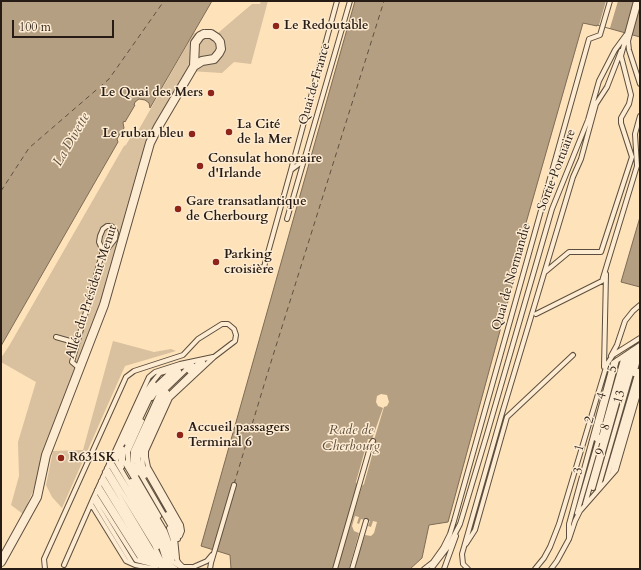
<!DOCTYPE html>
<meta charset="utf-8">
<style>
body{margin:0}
#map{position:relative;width:641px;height:570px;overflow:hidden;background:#fee2ba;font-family:Cardo,serif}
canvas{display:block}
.frame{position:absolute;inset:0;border:2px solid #261c15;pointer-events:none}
.scale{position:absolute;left:12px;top:20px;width:102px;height:18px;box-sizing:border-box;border:2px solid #261c15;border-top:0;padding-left:5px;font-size:12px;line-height:14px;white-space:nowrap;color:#261c15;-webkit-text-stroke:3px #feecd2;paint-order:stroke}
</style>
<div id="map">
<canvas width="641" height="570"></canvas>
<div class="frame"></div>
<div class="scale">100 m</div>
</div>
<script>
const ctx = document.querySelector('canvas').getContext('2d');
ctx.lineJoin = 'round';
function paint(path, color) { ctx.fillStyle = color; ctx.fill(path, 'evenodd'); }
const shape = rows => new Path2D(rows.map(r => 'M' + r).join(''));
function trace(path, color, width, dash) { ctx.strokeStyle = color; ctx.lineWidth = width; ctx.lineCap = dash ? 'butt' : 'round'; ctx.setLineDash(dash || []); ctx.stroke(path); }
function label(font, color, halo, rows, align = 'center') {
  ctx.font = font + ' Cardo,serif'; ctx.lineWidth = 3; ctx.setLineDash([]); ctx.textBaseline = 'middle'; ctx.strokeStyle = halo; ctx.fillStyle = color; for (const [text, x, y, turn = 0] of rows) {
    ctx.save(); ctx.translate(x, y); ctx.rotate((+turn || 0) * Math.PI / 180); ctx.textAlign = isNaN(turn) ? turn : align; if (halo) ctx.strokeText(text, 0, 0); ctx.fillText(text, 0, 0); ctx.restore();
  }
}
paint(shape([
 [261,1,268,1,251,64,234,62,222,73,189,71,149,137,97,314,53,425,33,491,23,514,11,505,19,476,18,442,36,382,1,362,1,358,9,346,124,146,126,145,133,133,138,131,194,33,218,33,252,4,260,4],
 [113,341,154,352,171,349,176,351,125,366,62,508,52,497,46,485,53,451,83,450]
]), '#d9c09e');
const water = shape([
 [1,1,212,1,150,108,149,103,145,100,139,99,135,102,134,105,135,105,125,122,124,121,123,123,124,128,117,139,118,142,1,346,1,1],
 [355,1,640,1,640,37,597,25,597,26,583,23,526,223,529,224,448,522,429,525,422,558,410,569,231,569,230,555,201,546,355,1],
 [640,217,640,287,621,282,640,217]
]);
paint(water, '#b59f82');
trace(water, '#7c6b56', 1);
paint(shape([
 [606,1,618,1,610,28,599,25],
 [381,394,387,395,389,402,387,406,384,407,374,440,375,440,375,445,364,484,362,486,337,569,333,569,357,484,356,482,368,439,372,439,383,408,378,406,376,402,377,396],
 [355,516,359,517,357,523,359,524,361,519,370,521,368,526,371,527,373,521,377,522,374,533,371,536,365,535,354,569,349,569,359,533,354,531,352,526]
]), '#fee2ba');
trace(shape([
 [1,191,29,148,109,79,164,1],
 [234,484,271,362,384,1]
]), '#5f5041', 1, [5, 4]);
const service = shape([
 [639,1,628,41,629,50,640,84],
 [291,170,337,1],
 [287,219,350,1],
 [242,270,264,267,291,170,303,161],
 [545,272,569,252,601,252,632,157,621,123,621,118,629,104,631,95,621,56,636,1],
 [536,314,602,281,637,166,635,134,640,116],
 [56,337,77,343],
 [611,356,617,345,625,321,633,311,640,305],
 [604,367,606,274],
 [79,368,72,362,102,254,102,249,99,242,100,236,103,229,107,226,111,226,114,228,116,233,115,239,108,248,102,249],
 [172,371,158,384,153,392,124,453,123,460,165,531,174,555,179,563,183,567,192,567,194,569],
 [189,371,201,361],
 [634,374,640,353],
 [152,398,160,386,178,369],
 [621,400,636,348],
 [142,421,128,452,128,463,159,516],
 [596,439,617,360],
 [600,441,624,356],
 [126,443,148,394,154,384],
 [110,460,159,540,167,566,172,569],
 [109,463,157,543,158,547],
 [122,467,120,458,123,449],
 [107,468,154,545,164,566],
 [105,472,159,562,168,568],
 [137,474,132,464,133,451,160,392,179,371],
 [612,474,640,375],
 [145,476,139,464,138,458,140,449,167,392],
 [103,477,154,560,159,565],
 [606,480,638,371],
 [101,481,149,559,154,564],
 [131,481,164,536,173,562,181,567],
 [99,486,144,558,149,562],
 [593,488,632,350],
 [598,489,639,346],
 [97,490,140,558,146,562],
 [95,495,136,560,164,567],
 [93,499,132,563],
 [91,504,126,561,135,565,156,569],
 [585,504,628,353],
 [577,513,599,437],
 [167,514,176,531,178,539],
 [169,528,173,540,173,548],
 [180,533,178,527,143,466,142,453,167,397,203,362],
 [569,539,569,524,613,363,640,345],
 [466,544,475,530,507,417,573,355],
 [177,558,175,538,170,525,137,468,135,457,136,451,161,397,165,390,191,365],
 [64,565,93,499,149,377,155,372,180,364,213,357],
 [191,568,207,561,212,555],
 [45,569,44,559,126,377,134,371,183,355,198,339,222,324,228,324,234,329,236,335,235,341,214,357,170,398,146,451,146,457,148,467,181,525,182,531,180,536],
 [176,569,170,565,161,538,116,461,116,458,144,395,151,384,160,373,192,364],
 [210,569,211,563,234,485],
 [335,569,371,444,373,441],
 [352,569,366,521],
 [424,569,433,562,443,548,450,534,454,521,589,39,600,35,610,1],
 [431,569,448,547,460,524,487,434,552,209,588,120,599,81,615,50,626,35],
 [444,569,456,536],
 [468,569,463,564,462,554,501,417,573,177,581,159,596,104,607,87,621,51],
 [535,569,544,558,550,547,559,524,607,364,613,355,640,338],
 [551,569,557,561,569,539,575,521,580,511,616,470,640,387]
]);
const minor = shape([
 [204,34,211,34,217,38,220,42,221,49,219,53,214,59,202,61,194,66,195,43,200,36,204,34],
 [1,562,37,497,46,455,104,305,150,143,158,127,194,66]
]);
trace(service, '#5c4e3e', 6);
trace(minor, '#5c4e3e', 10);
trace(service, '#feecd2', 4);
trace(minor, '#feecd2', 8);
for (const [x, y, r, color] of [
 [276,26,4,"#8f2418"],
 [211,93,4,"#8f2418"],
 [229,132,4,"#8f2418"],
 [192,134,4,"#8f2418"],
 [200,166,4,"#8f2418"],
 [178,209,4,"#8f2418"],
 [216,262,4,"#8f2418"],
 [180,435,4,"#8f2418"],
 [61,458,4,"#8f2418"]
]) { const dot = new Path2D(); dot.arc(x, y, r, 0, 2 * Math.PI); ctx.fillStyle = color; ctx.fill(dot); trace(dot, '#feecd2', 1.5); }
label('bold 13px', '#261c15', '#feecd2', [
 ["Le Redoutable",284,26],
 ["Le Quai des Mers",203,93,"right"],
 ["La Cité",237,125],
 ["de la Mer",237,140],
 ["Le ruban bleu",184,134,"right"],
 ["Consulat honoraire",208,159],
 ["d'Irlande",208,174],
 ["Gare transatlantique",186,202],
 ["de Cherbourg",186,217],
 ["Parking",224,255],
 ["croisière",224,270],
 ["Accueil passagers",188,428],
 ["Terminal 6",188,443],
 ["R631SK",69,458]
], 'left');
label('13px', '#261c15', '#feecd2', [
 ["Quai de France",315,84,-74],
 ["Sortie Portuaire",557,170,-69],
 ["Quai de Normandie",512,277,-74],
 ["Allée du Président Menut",92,292,-72],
 ["5",613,369,-74],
 ["4",602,396,-74],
 ["13",620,397,-74],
 ["2",590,420,-74],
 ["8",606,427,-74],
 ["1",580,448,-75],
 ["9",601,452,-74],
 ["3",579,471,-74]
]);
label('italic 14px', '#5f5041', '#feecd2', [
 ["La Divette",72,140,-60],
 ["Rade de",351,431],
 ["Cherbourg",351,447]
]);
</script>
